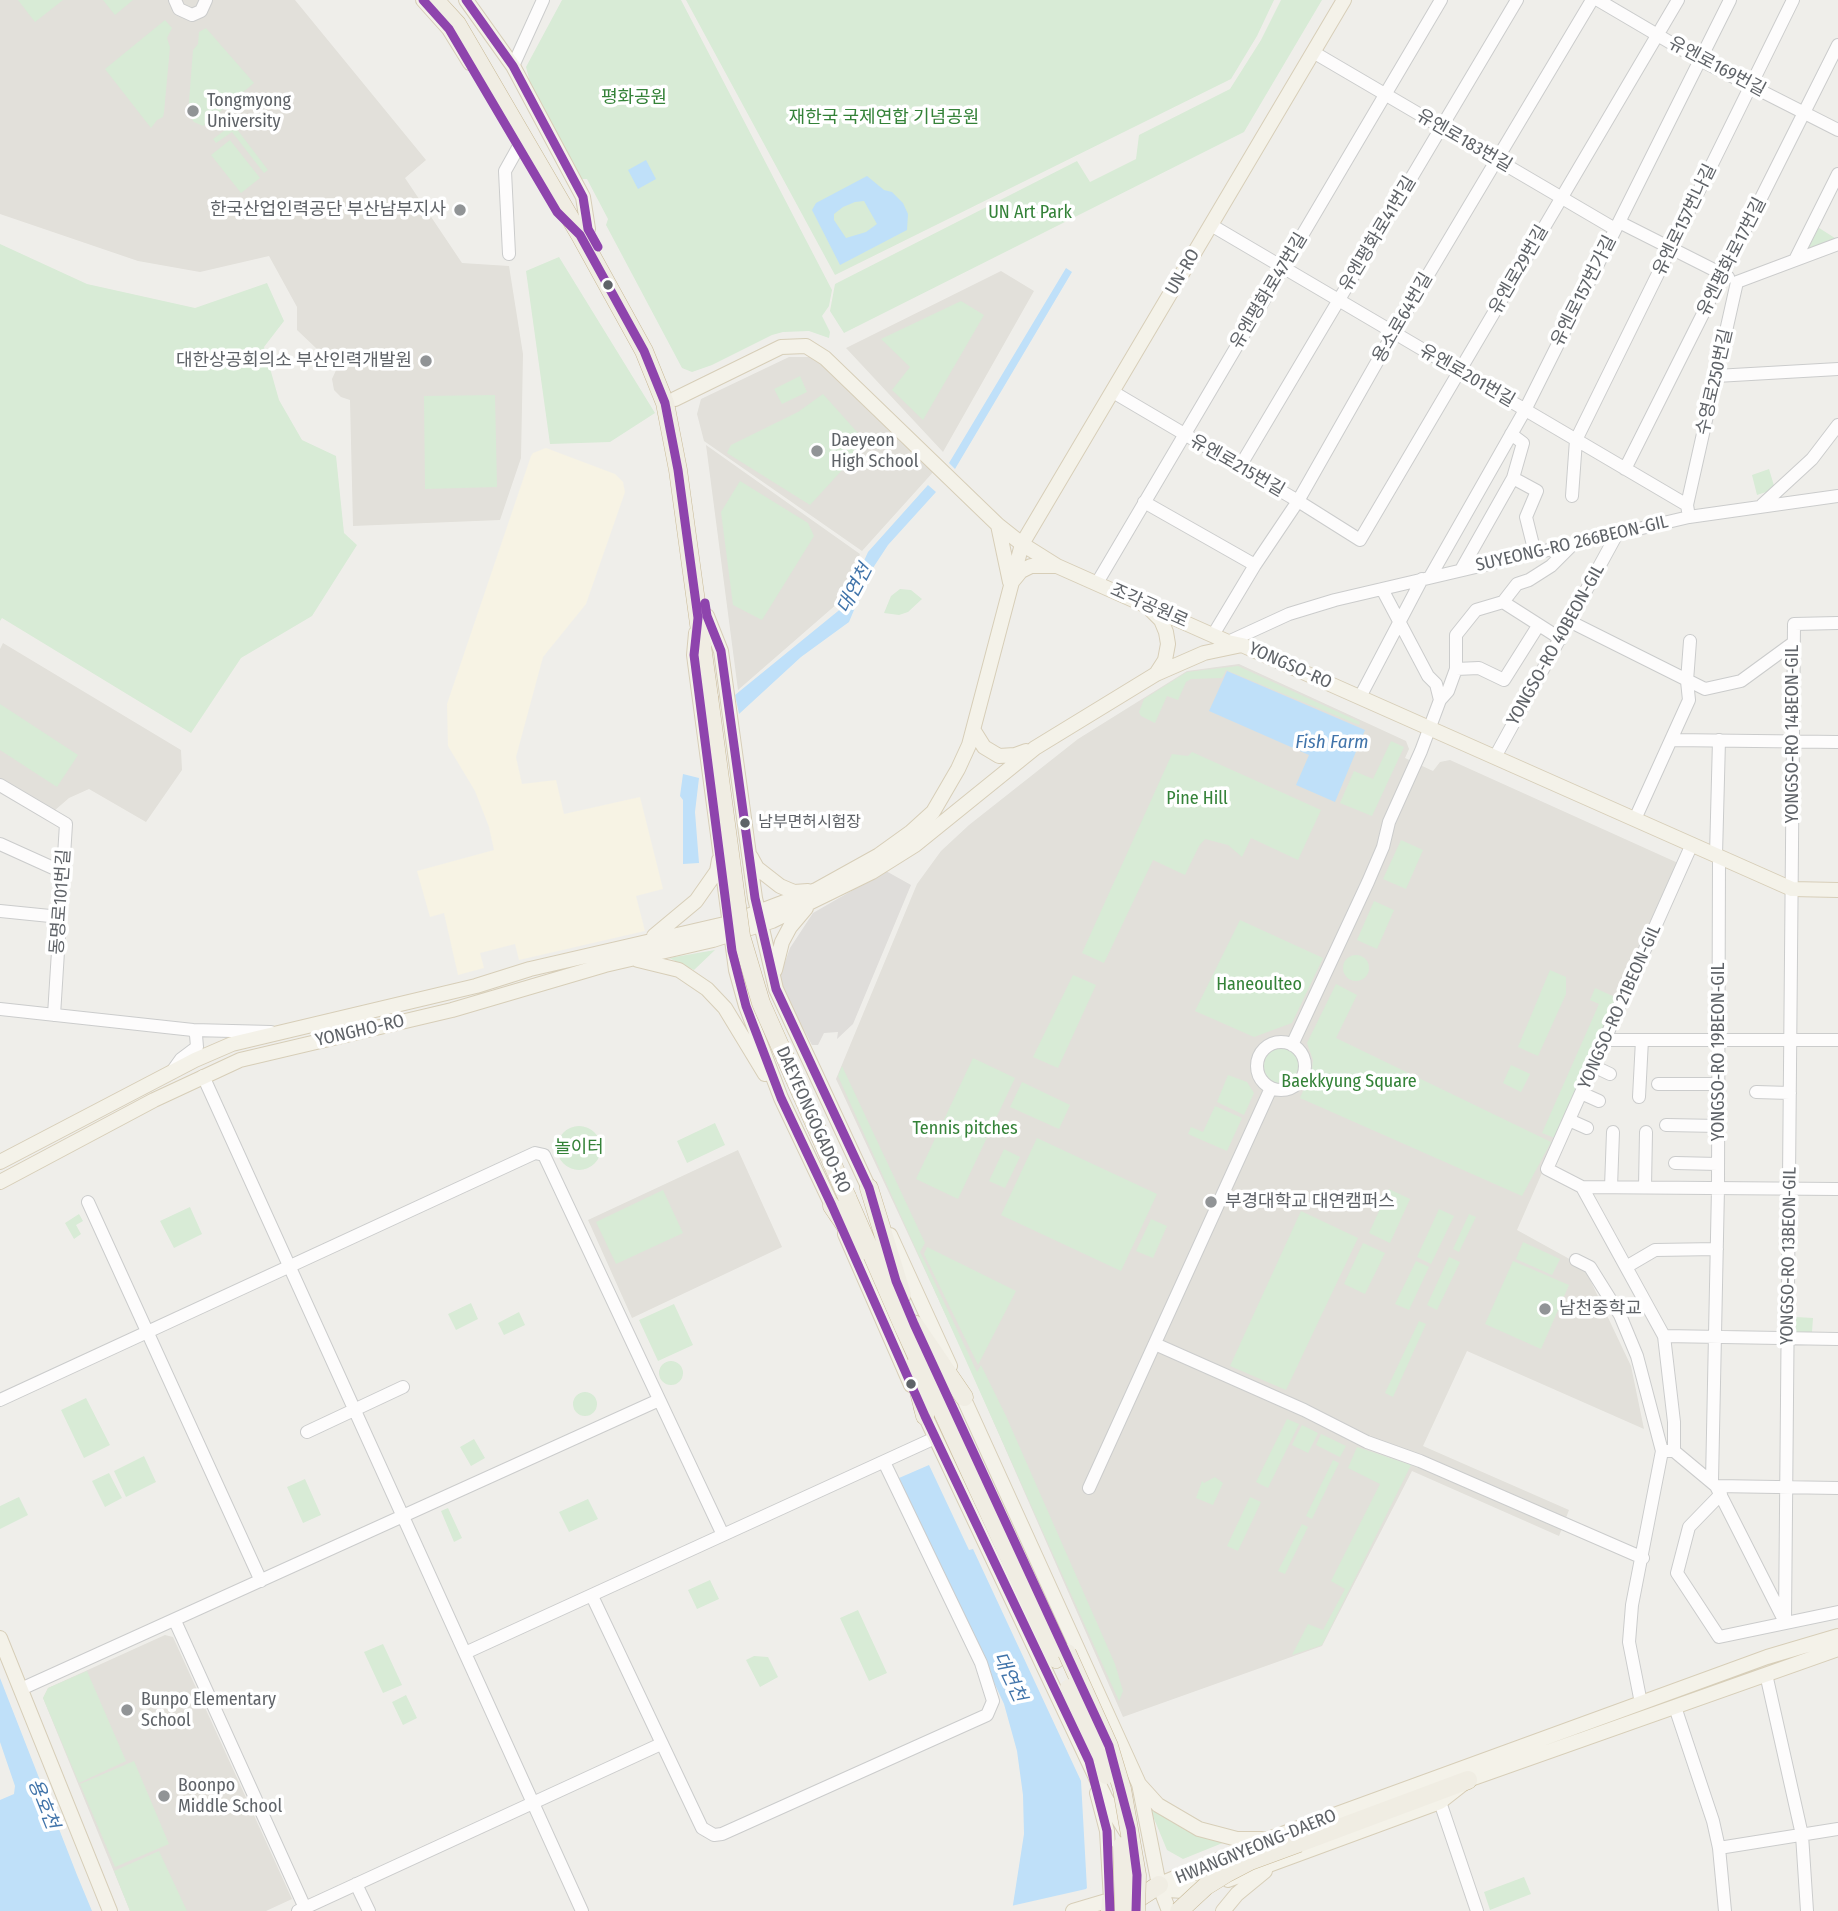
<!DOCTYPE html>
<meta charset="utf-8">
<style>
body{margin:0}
canvas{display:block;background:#efeeea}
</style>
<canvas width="1838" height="1911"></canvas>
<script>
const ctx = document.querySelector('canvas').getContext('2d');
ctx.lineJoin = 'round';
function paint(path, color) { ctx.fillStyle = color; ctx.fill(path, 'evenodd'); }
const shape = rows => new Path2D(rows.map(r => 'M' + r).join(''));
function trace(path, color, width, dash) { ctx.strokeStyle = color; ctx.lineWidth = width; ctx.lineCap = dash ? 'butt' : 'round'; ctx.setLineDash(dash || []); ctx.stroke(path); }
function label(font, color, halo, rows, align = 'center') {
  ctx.font = font + ' "Fira Sans Condensed","Noto Sans KR",sans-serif'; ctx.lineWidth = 7; ctx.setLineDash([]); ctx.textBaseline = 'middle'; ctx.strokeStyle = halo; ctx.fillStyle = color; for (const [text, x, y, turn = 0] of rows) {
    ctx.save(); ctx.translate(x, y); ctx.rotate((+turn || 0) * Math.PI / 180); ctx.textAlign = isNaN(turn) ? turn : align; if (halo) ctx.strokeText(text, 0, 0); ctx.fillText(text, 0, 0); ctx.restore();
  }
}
paint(shape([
 [546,448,615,474,623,482,625,492,586,604,543,657,516,757,522,784,556,780,564,814,640,797,663,889,636,896,645,931,519,960,515,944,480,953,484,968,458,975,444,913,430,917,417,871,494,850,489,827,475,791,448,746,447,704,531,456,533,453]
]), '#f7f3e4');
paint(shape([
 [886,871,911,885,853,1024,837,1039,838,1032,824,1033,818,1045,812,1045,784,993,780,976,790,948,813,913]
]), '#dfddda');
paint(shape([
 [0,0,295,0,426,160,405,178,462,263,509,266,523,354,521,458,500,520,353,526,350,400,341,397,334,390,332,379,337,368,297,330,297,307,269,256,200,272,138,261,0,214],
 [1001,271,1034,291,943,452,846,348],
 [789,357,811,357,827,364,935,470,862,551,704,441,697,414,701,399],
 [706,445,860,554,838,603,738,690],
 [3,643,181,750,182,770,146,822,89,789,69,798,54,811,0,779,0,649],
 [1239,664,1406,741,1409,749,1405,758,1433,771,1440,762,1450,760,1678,863,1517,1230,1584,1267,1631,1366,1644,1429,1467,1351,1423,1446,1569,1510,1559,1536,1412,1471,1322,1646,1123,1717,962,1350,836,1079,917,884,941,851,969,825,1078,739,1187,671],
 [738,1150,782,1247,632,1318,588,1220],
 [165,1635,173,1637,292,1899,266,1911,130,1911,43,1698,48,1688]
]), '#e2e0da');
paint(shape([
 [18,0,63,0,35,22],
 [103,0,133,0,115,15],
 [562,0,681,0,832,290,829,306,822,316,830,332,829,338,809,331,783,332,772,335,712,365,692,372,682,368,606,225,608,219,587,179,581,179,532,90,526,67],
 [686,0,1274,0,1257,36,1231,79,835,275],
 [1281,0,1322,0,1244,132,844,333,830,311,835,284,1077,161,1090,182,1136,159,1139,135,1230,89,1261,40],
 [165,20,172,28,167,38,170,47,164,112,163,117,157,120,151,128,105,69],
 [206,28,254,83,203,126,194,122,188,114,193,50,198,44,199,32],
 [233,124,268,170,264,173,232,132,216,143,213,139],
 [230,140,260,178,241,193,211,155],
 [1816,226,1838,240,1801,253],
 [0,244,87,284,195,308,267,283,284,321,264,347,279,400,302,440,336,456,344,533,357,545,312,616,241,658,191,733,2,618,0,621],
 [559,257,655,413,610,442,550,444,526,271],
 [961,301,984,315,923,420,892,390,910,367,881,339],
 [800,376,807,392,782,404,774,389],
 [823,394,867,443,810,505,727,453,731,445,798,412],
 [495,395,497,487,425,489,424,396],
 [1769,469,1775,489,1757,495,1752,475],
 [740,481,808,523,814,536,762,620,733,605,721,512],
 [900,589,911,590,922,599,908,612,899,615,884,613,891,596],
 [1238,666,1360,722,1359,725,1226,670,1222,678,1191,679,1186,682,1178,700,1167,696,1155,723,1141,716,1139,712,1144,699,1187,672],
 [0,704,78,755,57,787,0,750],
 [1391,741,1404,747,1372,816,1340,803,1354,771,1373,779],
 [1192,752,1321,810,1298,860,1251,838,1242,857,1228,845,1205,839,1199,846,1185,875,1153,860,1104,963,1082,953,1172,754,1188,756],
 [1401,840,1423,850,1406,889,1383,879],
 [1374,901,1394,910,1377,949,1357,940],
 [1240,920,1323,958,1292,1023,1254,1037,1195,1011],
 [715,950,694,970,669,958],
 '1343 968a13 13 0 1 1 26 0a13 13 0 1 1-26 0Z',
 [1550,970,1566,977,1566,994,1538,1056,1518,1047],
 [1073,975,1096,985,1058,1068,1033,1057],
 [1336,984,1357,995,1336,1038,1551,1142,1522,1196,1300,1098,1312,1070,1313,1060,1307,1043],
 [1595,988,1617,998,1555,1138,1542,1133,1599,1004,1590,1000],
 '1264 1066a18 18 0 1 1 36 0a18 18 0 1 1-36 0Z',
 [973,1058,1015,1078,958,1199,916,1179],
 [1511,1065,1530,1074,1521,1092,1503,1083],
 [842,1066,925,1243,920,1252,927,1266,977,1372,981,1365,1006,1416,1115,1664,1123,1691,1119,1701,838,1076],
 [1228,1075,1247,1082,1254,1093,1244,1115,1217,1102],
 [1022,1082,1070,1105,1059,1129,1010,1107],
 [1215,1106,1242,1118,1227,1151,1188,1134,1191,1127,1203,1132],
 [715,1123,725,1145,687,1163,677,1141],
 '557 1148a22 22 0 1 1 44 0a22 22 0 1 1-44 0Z',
 [1037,1138,1157,1194,1121,1271,1001,1215],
 [1004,1149,1020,1157,1005,1188,989,1181],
 [1389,1189,1410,1199,1390,1243,1369,1233],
 [663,1190,683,1233,616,1264,596,1222],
 [190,1207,202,1234,174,1248,160,1221],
 [1439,1209,1454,1216,1431,1264,1417,1257],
 [1301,1211,1358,1238,1286,1390,1230,1366],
 [79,1214,83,1221,76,1225,81,1234,74,1239,65,1223],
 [1469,1214,1476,1217,1459,1252,1453,1249],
 [1151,1219,1167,1226,1153,1258,1136,1251],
 [1523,1242,1560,1259,1552,1275,1516,1259],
 [1363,1243,1385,1253,1365,1294,1344,1284],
 [927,1247,1016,1291,978,1365,924,1254],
 [1449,1257,1460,1262,1437,1310,1427,1305],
 [1416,1261,1429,1267,1409,1310,1395,1304],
 [1513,1261,1569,1285,1541,1349,1485,1324],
 [471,1303,478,1319,456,1330,448,1314],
 [674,1304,693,1345,658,1361,639,1320],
 [519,1312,525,1325,504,1335,498,1323],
 [1796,1317,1813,1318,1812,1332,1795,1332],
 [1419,1321,1426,1324,1393,1397,1385,1393],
 '659 1373a12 12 0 1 1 24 0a12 12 0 1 1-24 0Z',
 '573 1404a12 12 0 1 1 24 0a12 12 0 1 1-24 0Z',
 [86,1398,110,1445,84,1458,61,1410],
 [1287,1419,1299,1424,1268,1488,1256,1482],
 [1302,1425,1318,1433,1308,1453,1292,1445],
 [1321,1434,1346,1446,1340,1457,1316,1445],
 [474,1439,485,1458,471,1466,460,1447],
 [1357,1447,1411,1465,1322,1645,1292,1655,1308,1624,1323,1630,1345,1589,1331,1581,1380,1484,1348,1468],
 [144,1456,156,1482,126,1497,114,1471],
 [1333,1460,1339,1463,1312,1519,1306,1516],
 [109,1473,122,1498,105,1507,92,1481],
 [1215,1477,1223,1483,1213,1505,1196,1498,1202,1481,1204,1483],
 [305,1479,321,1515,303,1523,287,1487],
 [19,1497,28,1515,0,1529,0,1506],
 [1250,1497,1261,1502,1238,1551,1227,1546],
 [588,1499,598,1519,569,1532,559,1512],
 [448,1508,462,1538,454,1542,441,1511],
 [1302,1524,1308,1527,1285,1574,1278,1571],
 [710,1580,719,1599,697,1609,688,1590],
 [858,1610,887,1673,869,1681,840,1618],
 [383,1644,402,1685,383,1693,364,1652],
 [754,1656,768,1657,778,1677,760,1687,746,1660],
 [87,1671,126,1761,79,1783,43,1698,48,1688],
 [406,1695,417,1718,403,1725,392,1702],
 [134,1761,169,1844,115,1867,80,1784],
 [1150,1809,1187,1831,1225,1842,1183,1859,1167,1850],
 [159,1851,187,1911,130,1911,114,1871],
 [1524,1877,1531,1894,1490,1910,1484,1892]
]), '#d8ebd6');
paint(shape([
 [646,160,656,179,638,189,628,170],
 [867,176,884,190,892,192,903,203,908,214,907,230,840,265,812,210,816,203],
 [864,201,877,224,866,232,846,238,834,220,834,214,843,207,855,202],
 [1066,268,1072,272,955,469,949,463],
 [928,485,936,492,888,545,869,574,849,622,801,657,739,714,735,695,843,607,868,552],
 [1227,671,1365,730,1335,802,1296,785,1309,755,1209,711],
 [683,774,699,778,695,812,699,863,683,864,683,800,680,796],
 [929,1465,969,1550,973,1549,1081,1781,1088,1907,1012,1911,1024,1834,1023,1795,1017,1751,1004,1704,899,1478],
 [0,1678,77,1875,92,1911,0,1911,0,1800,14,1794,15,1786,0,1742]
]), '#bfe0f9');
paint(shape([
 [1091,1883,1090,1911,1010,1911,1011,1906,1086,1889]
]), '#efeeea');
const minor = shape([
 [175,0,179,9,192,15,201,11,206,0],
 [1598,0,1700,60,1838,130],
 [1313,52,1615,229],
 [513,66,543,0],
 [1619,222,1728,277],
 [1211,225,1687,505],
 [509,254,505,171,519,146],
 [1795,260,1838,174],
 [1737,282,1838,244],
 [1716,376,1838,369],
 [1113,392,1298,501,1360,540,1678,0],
 [1239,468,1517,0],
 [1625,469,1838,45],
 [1513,478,1537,491,1526,517,1535,553],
 [1572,496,1576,440,1793,0],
 [1144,502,1255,565],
 [1762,505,1812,459,1838,425],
 [1688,511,1687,505,1737,282],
 [1461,570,1513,478,1523,443,1511,434],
 [1430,577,1525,410,1730,0],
 [1097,583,1441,0],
 [1382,589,1428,676,1436,684,1440,700],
 [1503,602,1561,639],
 [1571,622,1705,689,1741,681,1793,643],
 [1213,635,1255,565,1298,501,1394,332,1592,0],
 [1228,642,1289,614,1335,600,1689,517,1838,496],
 [1456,669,1479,668,1504,680,1538,626],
 [1360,697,1422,579],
 [1672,740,1838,742],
 [1495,757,1617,534],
 [0,785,66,824,54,1015],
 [1635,819,1689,700,1687,681,1690,641],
 [0,844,62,872],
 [1692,844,1547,1169,1582,1187,1838,1189],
 [1716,855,1719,740],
 [0,911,60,917],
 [0,1009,193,1030,271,1032],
 [1605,1040,1838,1040],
 '1257 1066a24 24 0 1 1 48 0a24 24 0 1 1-48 0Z',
 [1292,1045,1368,882,1383,847,1389,822,1421,751,1440,700,1448,691,1456,669,1456,635,1476,610,1503,602,1517,584,1529,580,1551,566,1572,545],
 [1593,1066,1610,1074],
 [171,1073,181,1059,197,1047,196,1035,193,1030],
 [203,1076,582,1911],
 [1658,1084,1719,1084],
 [1756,1092,1790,1093],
 [1581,1093,1599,1101],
 [1639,1097,1642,1040],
 [1569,1120,1587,1128],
 [1666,1125,1719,1126],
 [1675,1163,1718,1164],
 [1582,1187,1664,1336,1674,1422,1674,1451],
 [1611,1187,1613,1132],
 [1645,1187,1646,1132],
 [88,1202,261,1581],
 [1576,1260,1590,1267,1620,1315,1637,1356,1662,1451,1632,1605,1629,1642,1641,1703],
 [1626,1267,1655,1250,1717,1249],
 [1664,1336,1838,1339],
 [1155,1344,1304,1410,1367,1442,1420,1461,1643,1558],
 [0,1400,535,1153,544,1155,723,1535],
 [307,1432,403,1387],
 [1666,1451,1674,1451,1716,1486,1784,1620],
 [1712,1481,1718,1188,1719,856],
 [1716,1486,1838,1488],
 [1089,1488,1271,1088],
 [1721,1494,1689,1527,1677,1573,1719,1637,1838,1612],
 [592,1596,702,1828,714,1835,722,1834,987,1715,993,1701,981,1663,884,1462],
 [175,1621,305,1908],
 [1785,1622,1794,624,1838,623],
 [465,1653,935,1438],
 [1766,1674,1802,1835,1807,1911],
 [21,1689,659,1400],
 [1675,1707,1713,1821,1719,1848,1725,1911],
 [1440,1802,1477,1911],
 [1719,1848,1838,1829],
 [356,1884,369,1911],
 [298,1911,661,1744]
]);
const major = shape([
 [423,0,449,29,470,63],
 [466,0,513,66,583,197,588,229],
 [675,399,781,347,806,346,825,358,998,525,1022,544,1057,566,1228,642,1242,645,1792,889,1838,890],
 [998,525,1010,582],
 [1012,582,1021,571,1031,566,1055,566],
 [1151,610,1161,620,1166,632,1168,644,1165,660,1156,674],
 [707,616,721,651,755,898,776,989,873,1197],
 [696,633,694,655,736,970,746,1006,781,1098,837,1216],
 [974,731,984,747,999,756,1015,755,1026,751],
 [751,857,757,868,780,886,794,892,808,891],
 [654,936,696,901,717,871,719,860],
 [638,960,679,970,707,989,725,1008,765,1074],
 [775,970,782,942,790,927,806,908],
 [0,1162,195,1060,232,1044,476,986,530,969,729,923,816,890,879,855,911,832,933,812,958,769,969,745,1022,544,1344,0],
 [0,1182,154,1100,240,1060,452,1010,605,965,713,940,772,921,872,872,915,845,1035,748,1156,674,1204,653,1242,645],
 [845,1234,911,1385],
 [890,1235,950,1366],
 [959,1388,1139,1784,1159,1885,1169,1911],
 [921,1407,1106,1799,1127,1833],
 [0,1638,110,1911],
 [1139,1784,1158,1805,1199,1829,1237,1839,1262,1839],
 [1097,1793,1107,1831,1111,1900],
 [1228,1880,1440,1802,1468,1780,1838,1649],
 [1159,1885,1170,1890,1182,1891,1208,1885],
 [1153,1887,1271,1838,1767,1657,1838,1636],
 [1073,1911,1120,1897],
 [1223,1911,1237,1894,1265,1871]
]);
const highway = shape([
 [435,0,457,24,580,235,644,351,665,403,678,470,709,697],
 [869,1188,902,1295],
 [847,1197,903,1326,1056,1659],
 [832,1206,862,1250],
 [914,1324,964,1397],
 [913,1367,925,1416],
 [1299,1843,1468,1780],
 [1128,1908,1131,1903,1159,1885],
 [1110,1911,1111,1900]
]);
trace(minor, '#cbcccc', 14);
trace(major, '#d7ceb8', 16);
trace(highway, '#c8b996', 19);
trace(minor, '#fdfcfc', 12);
trace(major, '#f4f2e9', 14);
trace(highway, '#f0ede3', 18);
const highwayBridge = shape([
 [709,697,741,936,761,1003,847,1197],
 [1067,1653,1109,1746,1122,1789,1137,1875,1136,1911],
 [1069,1688,1106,1775],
 [1122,1846,1124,1911],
 [1179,1911,1206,1886,1227,1873,1250,1861,1299,1843]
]);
trace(highwayBridge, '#c8b996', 19, []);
trace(highwayBridge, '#f0ede3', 18);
trace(shape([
 [423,0,449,29,557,212,580,235,644,351,665,403,678,470,698,618,694,655,732,951,746,1006,781,1098,832,1206,925,1416,1089,1761,1107,1831,1110,1911],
 [466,0,513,66,583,197,588,229,598,247],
 [705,603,707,616,721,651,755,898,776,989,869,1188,896,1281,914,1324,1109,1746,1131,1829,1137,1875,1136,1911]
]), '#8e44ad', 9);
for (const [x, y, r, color] of [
 [193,111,7,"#919496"],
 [460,210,7,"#919496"],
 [608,285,6,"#5f6368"],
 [426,361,7,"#919496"],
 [817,451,7,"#919496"],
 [745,823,6,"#5f6368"],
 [1211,1202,7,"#919496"],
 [1545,1309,7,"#919496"],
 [911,1384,6,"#5f6368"],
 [127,1710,7,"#919496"],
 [164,1796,7,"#919496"]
]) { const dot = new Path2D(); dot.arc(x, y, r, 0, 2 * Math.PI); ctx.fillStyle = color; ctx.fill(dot); trace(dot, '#fff', 2.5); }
label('16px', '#5f6368', '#fff', [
 ["남부면허시험장",758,823]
], 'left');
label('18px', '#5f6368', '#fff', [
 ["유엔로169번길",1717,67,28],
 ["유엔로183번길",1464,141,30],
 ["유엔로157번나길",1685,220,-64],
 ["유엔평화로41번길",1378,234,-59],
 ["유엔평화로17번길",1732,257,-63],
 ["유엔로29번길",1519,270,-60],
 ["UN-RO",1183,272,-60],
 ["유엔평화로47번길",1269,291,-59],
 ["유엔로157번가길",1584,291,-63],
 ["용소로64번길",1403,318,-60],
 ["유엔로201번길",1467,376,30],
 ["수영로250번길",1715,382,-77],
 ["유엔로215번길",1237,466,30],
 ["SUYEONG-RO 266BEON-GIL",1572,544,-13],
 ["조각공원로",1149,606,24],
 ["YONGSO-RO 40BEON-GIL",1556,645,-61],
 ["YONGSO-RO",1290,666,24],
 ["YONGSO-RO 14BEON-GIL",1793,734,-90],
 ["동명로101번길",61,902,-86],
 ["YONGSO-RO 21BEON-GIL",1620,1007,-66],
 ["YONGHO-RO",360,1031,-13],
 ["YONGSO-RO 19BEON-GIL",1719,1052,-90],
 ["DAEYEONGOGADO-RO",813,1120,66],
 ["YONGSO-RO 13BEON-GIL",1789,1256,-89],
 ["HWANGNYEONG-DAERO",1256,1847,-22]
]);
label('18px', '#348238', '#fff', [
 ["평화공원",634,98],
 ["재한국 국제연합 기념공원",884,118],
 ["UN Art Park",1030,213],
 ["Pine Hill",1197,799],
 ["Haneoulteo",1259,985],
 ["Baekkyung Square",1349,1082],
 ["Tennis pitches",965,1129],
 ["놀이터",579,1148]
]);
label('18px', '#5f6368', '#fff', [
 ["Tongmyong",207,101],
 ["University",207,122],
 ["한국산업인력공단 부산남부지사",446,210,"right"],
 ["대한상공회의소 부산인력개발원",412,361,"right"],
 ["Daeyeon",831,441],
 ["High School",831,462],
 ["부경대학교 대연캠퍼스",1225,1202],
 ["남천중학교",1559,1309],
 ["Bunpo Elementary",141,1700],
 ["School",141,1721],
 ["Boonpo",178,1786],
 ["Middle School",178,1807]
], 'left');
label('italic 19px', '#4174aa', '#fff', [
 ["대연천",855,589,-62],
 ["Fish Farm",1332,743],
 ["대연천",1009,1677,65],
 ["용호천",43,1804,68]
]);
</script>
